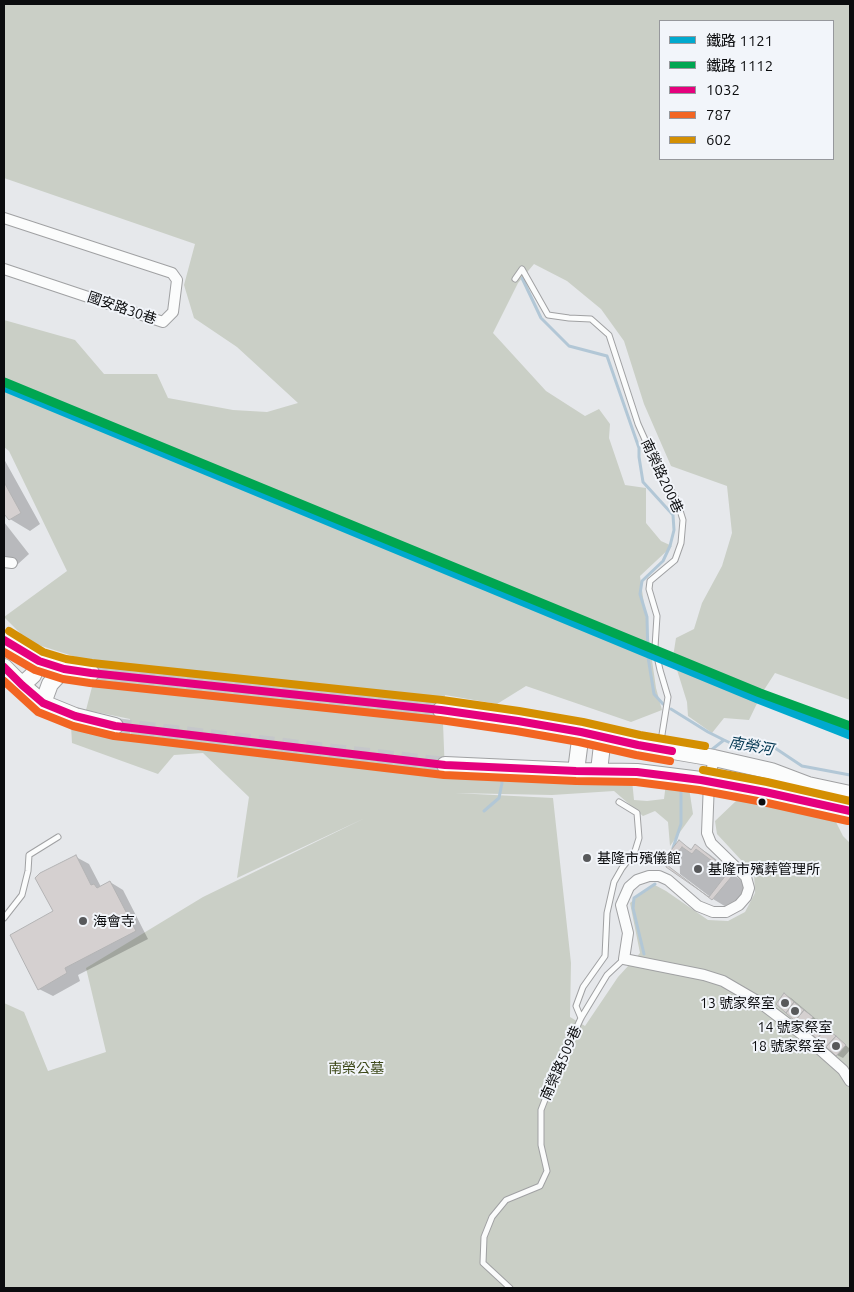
<!DOCTYPE html>
<meta charset="utf-8">
<style>
body{margin:0}
#map{position:relative;width:854px;height:1292px;overflow:hidden;background:#e6e8eb;font-family:Ubuntu,"Noto Sans TC",sans-serif}
canvas{display:block}
.frame{position:absolute;inset:0;border:5px solid #0b0c0e;pointer-events:none}
.legend{position:absolute;left:659px;top:20px;width:175px;height:140px;box-sizing:border-box;background:#f2f5fa;border:1px solid #96989c;margin:0;padding:6px 9px;list-style:none;font-size:15px;color:#0b0c0e}
.legend li{display:flex;align-items:center;gap:10px;height:25px}
.legend b{width:25px;border:1px solid #96989c}
</style>
<div id="map">
<canvas width="854" height="1292"></canvas>
<div class="frame"></div>
<ul class="legend">
<li><b style="height:6px;background:#00a9ce"></b>鐵路 1121</li>
<li><b style="height:6px;background:#00a651"></b>鐵路 1112</li>
<li><b style="height:6px;background:#e5007d"></b>1032</li>
<li><b style="height:6px;background:#f26522"></b>787</li>
<li><b style="height:6px;background:#d48f02"></b>602</li>
</ul>
</div>
<script>
const ctx = document.querySelector('canvas').getContext('2d');
ctx.lineJoin = 'round';
function paint(path, color) { ctx.fillStyle = color; ctx.fill(path, 'evenodd'); }
const shape = rows => new Path2D(rows.map(r => 'M' + r).join(''));
function trace(path, color, width, dash) { ctx.strokeStyle = color; ctx.lineWidth = width; ctx.lineCap = dash ? 'butt' : 'round'; ctx.setLineDash(dash || []); ctx.stroke(path); }
function label(font, color, halo, rows, align = 'center') {
  ctx.font = font + ' Ubuntu,"Noto Sans TC",sans-serif'; ctx.lineWidth = 4; ctx.setLineDash([]); ctx.textBaseline = 'middle'; ctx.strokeStyle = halo; ctx.fillStyle = color; for (const [text, x, y, turn = 0] of rows) {
    ctx.save(); ctx.translate(x, y); ctx.rotate((+turn || 0) * Math.PI / 180); ctx.textAlign = isNaN(turn) ? turn : align; if (halo) ctx.strokeText(text, 0, 0); ctx.fillText(text, 0, 0); ctx.restore();
  }
}
paint(shape([
 [4,4,850,4,850,700,775,673,762,693,749,720,724,718,712,733,688,716,687,702,673,657,676,638,694,629,702,603,722,566,732,533,727,486,671,466,644,404,624,341,601,309,567,281,534,264,518,283,493,333,546,391,585,416,599,409,610,424,609,438,625,485,646,488,646,523,661,541,672,546,640,576,656,688,662,710,631,722,526,686,497,704,445,695,443,723,445,774,632,780,634,800,647,801,664,799,666,783,689,788,693,814,670,846,668,822,655,811,643,816,614,791,552,795,455,793,553,798,571,963,570,1017,585,1026,618,977,640,953,630,903,653,884,666,891,708,920,728,921,745,912,755,893,754,874,717,834,715,821,736,801,756,798,831,812,843,836,850,843,850,1288,4,1288,4,1003,24,1012,48,1071,106,1052,86,968,203,897,365,818,237,878,249,797,203,753,174,755,158,774,72,743,71,726,131,737,130,719,86,710,98,664,29,642,4,617,67,571,9,451,4,447,4,320,75,340,104,374,157,374,168,398,233,410,267,412,298,403,237,347,194,318,184,285,195,244,4,178],
 [660,21,833,21,833,159,660,159]
]), '#cacfc6');
paint(shape([
 [4,459,40,524,30,531,10,519,4,512],
 [4,522,29,554,18,564,4,556],
 [679,842,693,850,696,846,709,854,722,864,721,865,751,888,733,911,713,899,680,874],
 [76,857,89,864,101,887,110,882,123,890,148,939,78,975,80,981,53,996,39,989,54,912],
 [785,995,791,998,823,1025,850,1049,850,1050,843,1058,837,1055,805,1027]
]), '#0003');
trace(shape([
 [522,278,541,318,569,346,607,356,639,448,639,457,643,482,673,515,674,530,670,546,663,561,642,581,640,594,647,617,648,657,654,694,663,704],
 [671,709,708,732,724,740],
 [710,751,724,740,737,746,775,748,802,766,850,775],
 [484,811,499,798,502,783,501,774],
 [673,848,681,824,681,786],
 [644,954,633,908,634,898,655,884]
]), '#b2c7d6', 3);
const building = shape([
 [4,482,21,513,9,520,4,514,4,482],
 [679,840,691,850,695,844,729,871,709,897,666,867,668,854,679,840],
 [682,847,692,854,696,849,732,876,712,900,667,865,682,847],
 [76,855,91,885,94,884,97,888,110,881,136,931,65,968,67,973,38,990,10,935,53,911,35,878,40,873,76,855],
 [784,993,794,1002,786,1013,776,1004,784,993],
 [794,1002,804,1010,795,1021,786,1013,794,1002],
 [804,1010,813,1017,805,1028,795,1021,804,1010],
 [817,1019,826,1028,817,1039,807,1030,817,1019],
 [826,1028,836,1036,826,1047,817,1039,826,1028],
 [836,1036,846,1045,836,1056,826,1047,836,1036]
]);
paint(building, '#d5d0d0');
trace(building, '#b3b3b4', 1);
trace(shape([
 [91,673,441,710],
 [115,726,445,765]
]), '#c5c7ca', 16, [16, 8]);
const service = shape([
 [515,279,522,269,548,315,569,318,591,319,609,335,638,424,659,471,676,498,683,520,681,543,675,560,650,581,649,589,657,616,655,647,660,670,668,697,660,747],
 [4,918,22,895,28,871,29,855,58,837],
 [581,1018,576,1006,583,987,605,956,607,913,614,882,622,868,635,851,639,838,637,813,619,802],
 [510,1288,483,1263,484,1237,492,1217,506,1200,540,1186,547,1171,541,1145,541,1110,553,1079,581,1018,607,975,624,959]
]);
const minor = shape([
 [4,218,172,273,177,280,173,312,163,322,4,269],
 [4,562,12,563],
 [714,758,709,782,707,833,711,843,746,877,749,888,746,897,739,905,726,912,713,912,698,906,668,880,659,876,649,876,637,880,629,887,621,905,628,933,624,959,704,975,723,981,759,1002,808,1039,843,1070,850,1081]
]);
const primary = shape([
 [4,640,39,661,64,669,91,673],
 [4,667,22,685,43,703,75,716,115,726],
 [22,685,33,675,39,661],
 [43,703,50,684,64,669],
 [441,710,518,721,581,732,638,745,714,758,771,771,808,785,850,794],
 [445,765,576,771,637,772,701,780,765,792,850,811],
 [576,771,581,732],
 [599,771,603,736]
]);
trace(service, '#a0a1a3', 7);
trace(minor, '#a0a1a3', 12);
trace(primary, '#a0a1a3', 18);
trace(service, '#fbfcfc', 5);
trace(minor, '#fbfcfc', 10);
trace(primary, '#fbfcfc', 16);
trace(shape([
 [4,640,39,661,64,669,91,673,441,710,518,721,581,732,638,745,672,751],
 [4,667,22,685,43,703,75,716,115,726,445,765,576,771,637,772,701,780,765,792,850,811]
]), '#e5007d', 8);
trace(shape([
 [4,652,35,670,63,679,90,683,440,720,516,731,579,742,636,755,670,761],
 [4,681,38,712,73,726,114,736,444,775,576,781,636,782,699,790,763,802,848,821]
]), '#f26522', 8);
trace(shape([
 [9,631,43,652,66,659,92,663,442,700,519,711,583,722,640,735,705,746],
 [703,770,767,782,850,801]
]), '#d48f02', 8);
trace(shape([
 [4,387,758,699,850,735]
]), '#00a9ce', 9);
trace(shape([
 [4,382,760,693,850,726]
]), '#00a651', 9);
for (const [x, y, r, color] of [
 [762,802,4.5,"#0b0c0e"],
 [587,858,5,"#58595b"],
 [698,869,5,"#58595b"],
 [83,921,5,"#58595b"],
 [785,1003,5,"#58595b"],
 [795,1011,5,"#58595b"],
 [836,1046,5,"#58595b"]
]) { const dot = new Path2D(); dot.arc(x, y, r, 0, 2 * Math.PI); ctx.fillStyle = color; ctx.fill(dot); trace(dot, '#f2f5fa', 2); }
label('14px', '#0b0c0e', '#f2f5fa', [
 ["國安路30巷",122,308,19],
 ["南榮路200巷",662,476,65],
 ["南榮路509巷",561,1063,-66]
]);
label('14px', '#0b0c0e', '#f2f5fa', [
 ["基隆市殯儀館",597,858],
 ["基隆市殯葬管理所",708,869],
 ["海會寺",93,921],
 ["13 號家祭室",775,1003,"right"],
 ["14 號家祭室",795,1027,"center"],
 ["18 號家祭室",826,1046,"right"]
], 'left');
label('14px', '#3b4717', '#f2f5fa', [
 ["南榮公墓",356,1068]
]);
label('italic 15px', '#003651', '#f2f5fa', [
 ["南榮河",751,746,10]
]);
</script>
